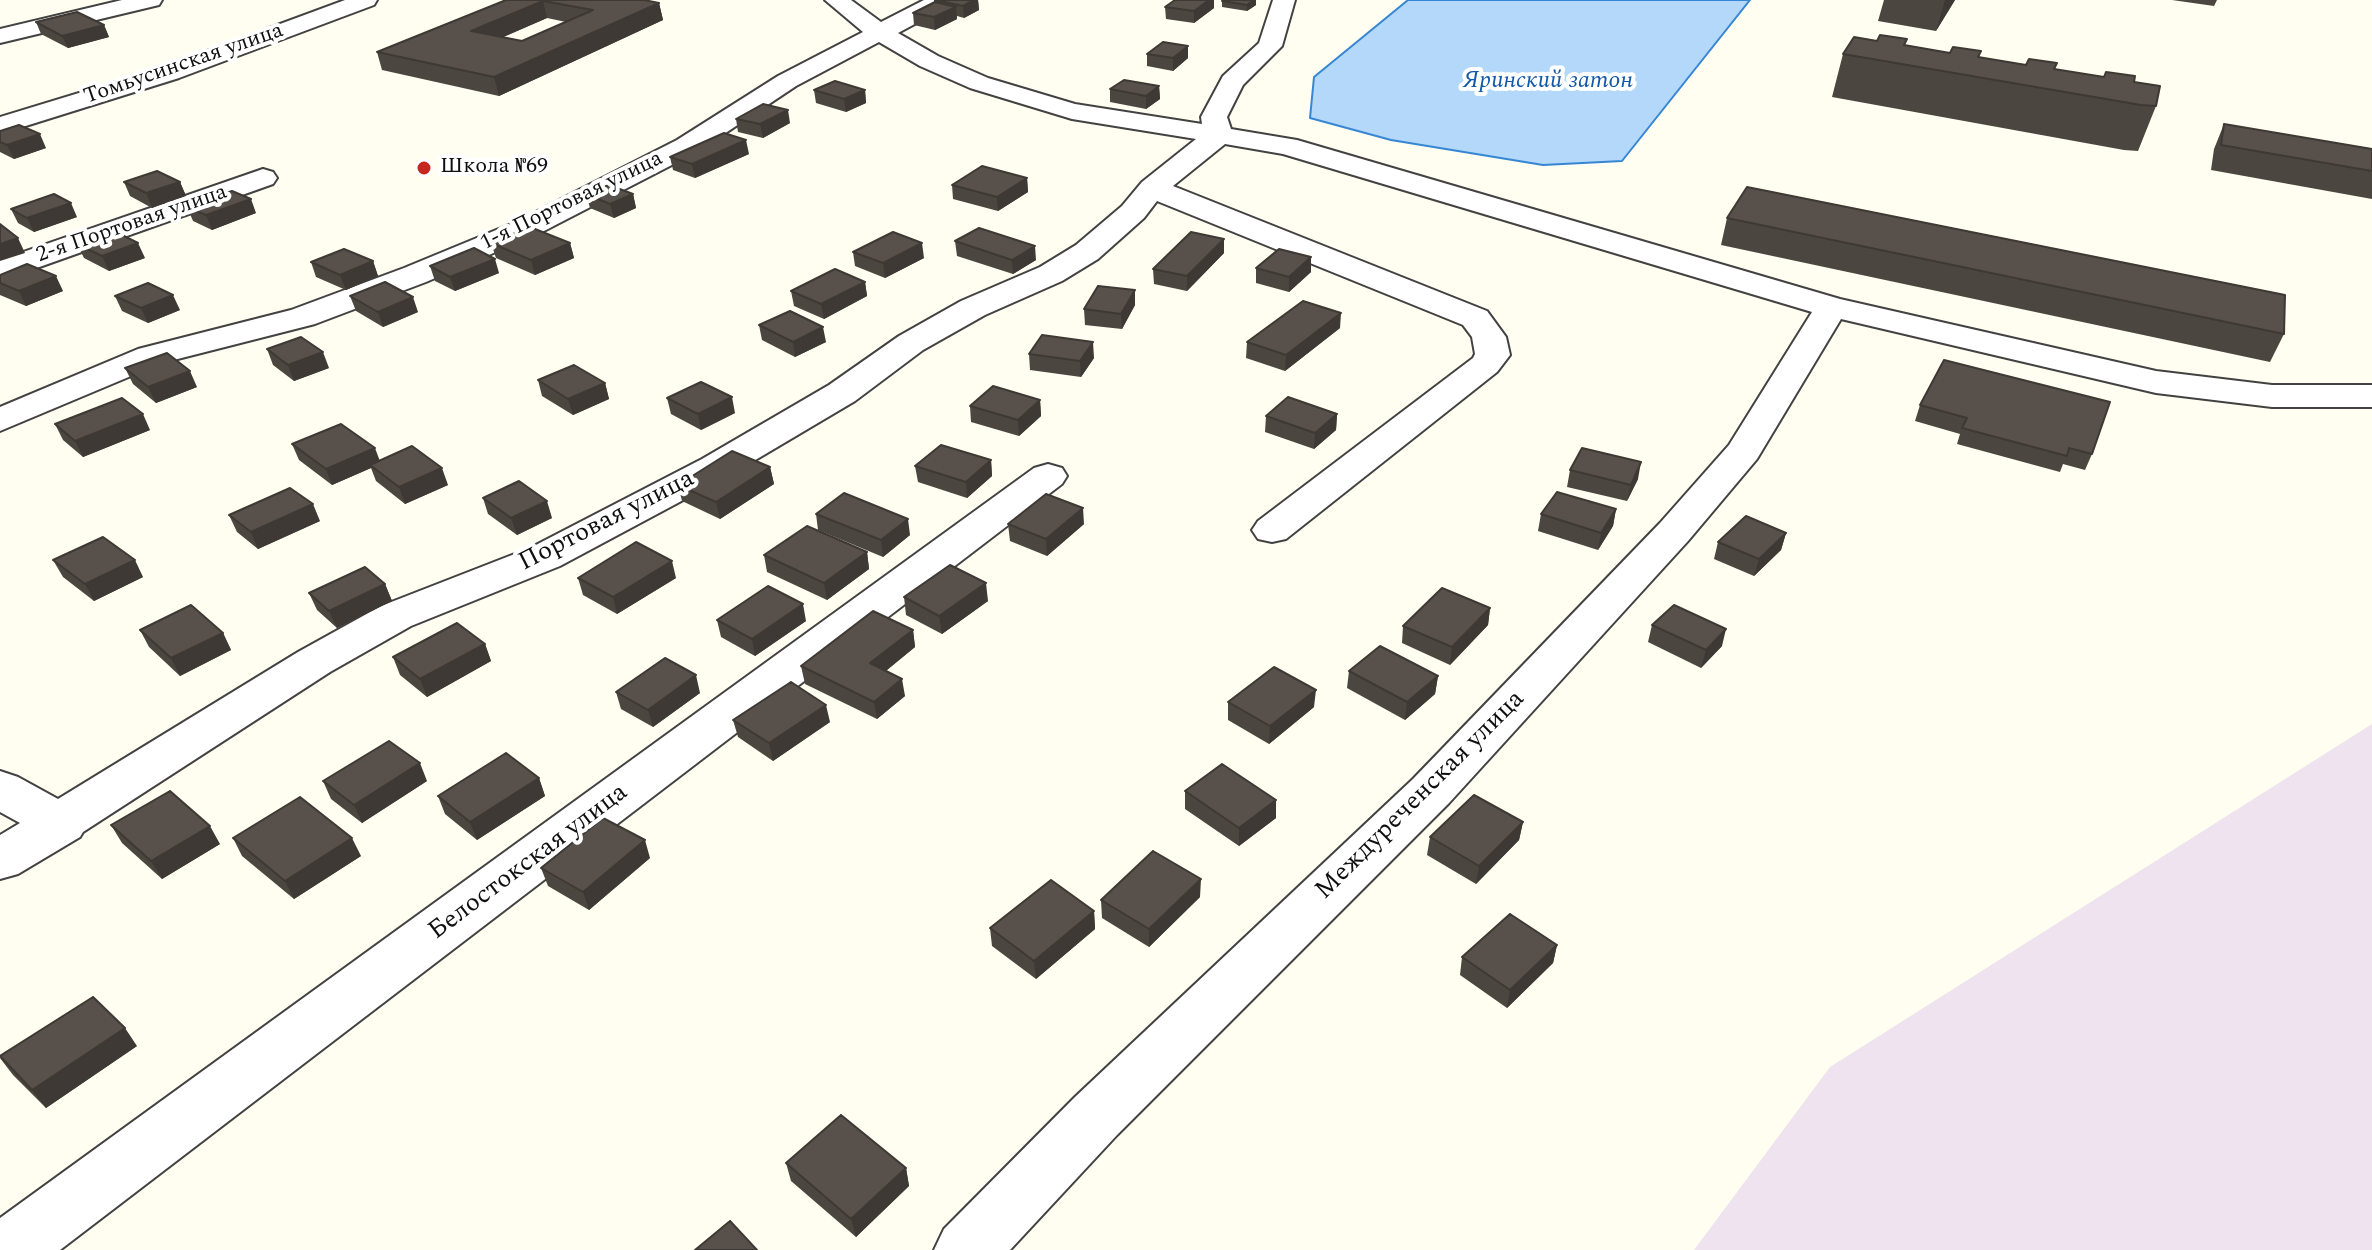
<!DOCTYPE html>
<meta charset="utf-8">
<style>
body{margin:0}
canvas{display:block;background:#fffef1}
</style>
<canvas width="2372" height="1250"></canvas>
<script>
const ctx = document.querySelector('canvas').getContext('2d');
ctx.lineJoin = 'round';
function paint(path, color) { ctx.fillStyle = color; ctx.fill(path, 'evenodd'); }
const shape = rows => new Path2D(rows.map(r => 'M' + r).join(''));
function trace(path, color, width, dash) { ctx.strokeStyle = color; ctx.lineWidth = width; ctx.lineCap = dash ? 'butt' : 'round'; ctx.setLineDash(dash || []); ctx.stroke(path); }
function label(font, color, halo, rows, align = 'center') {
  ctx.font = font + ' Spectral,serif'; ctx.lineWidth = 8; ctx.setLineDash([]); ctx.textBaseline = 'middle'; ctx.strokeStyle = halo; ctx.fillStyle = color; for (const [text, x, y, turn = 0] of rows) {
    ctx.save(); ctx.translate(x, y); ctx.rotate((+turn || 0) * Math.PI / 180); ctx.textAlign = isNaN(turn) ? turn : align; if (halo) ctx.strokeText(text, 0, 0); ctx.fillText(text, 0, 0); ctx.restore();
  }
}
paint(shape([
 [2372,724,2372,1250,1694,1250,1830,1067]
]), '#eee3ee');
const water = shape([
 [1408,0,1750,0,1622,161,1543,165,1391,140,1310,118,1314,77,1408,0]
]);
paint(water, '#b3d8f9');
trace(water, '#3686d3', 2);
const minor = shape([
 [122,0,162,0,159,5,0,43,0,29,122,0],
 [345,0,377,0,374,5,179,78,0,134,0,117,161,68,345,0],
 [825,0,851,0,881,22,924,0,953,0,950,5,898,33,938,56,988,78,1075,104,1202,124,1201,117,1223,76,1259,43,1273,0,1295,0,1282,46,1243,85,1227,117,1231,129,1297,140,1840,299,2156,371,2272,385,2372,385,2372,407,2272,407,2156,393,1841,319,1757,459,1688,541,1449,803,1117,1135,1010,1250,934,1250,944,1229,1075,1097,1413,779,1660,523,1729,445,1812,312,1283,154,1225,144,1173,186,1487,311,1506,337,1510,355,1497,372,1286,539,1272,542,1258,539,1252,530,1258,521,1473,358,1475,354,1472,337,1463,325,1157,201,1144,218,1098,259,1062,281,985,315,923,350,855,401,730,475,560,566,411,626,330,672,83,832,80,837,18,874,0,879,0,835,20,823,0,812,0,771,18,777,58,799,298,652,381,606,530,548,702,459,829,385,899,336,961,301,1040,267,1076,245,1122,206,1142,182,1196,139,1072,119,970,88,920,66,879,42,796,86,697,152,540,233,426,282,315,324,162,363,0,431,0,407,138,349,291,310,404,268,518,221,677,140,778,76,863,32,825,0],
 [263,169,273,172,277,178,273,184,0,281,0,260,263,169],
 [1048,464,1062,468,1067,476,1062,484,60,1250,0,1250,0,1218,1034,468,1048,464]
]);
trace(minor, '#424242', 4);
paint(minor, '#fff');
paint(shape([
 [506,0,659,3,663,20,499,96,382,70,377,52],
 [547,18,566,22,522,41,503,37],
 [934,0,978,0,979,10,964,18,957,16,957,19,935,30,914,25,913,13,934,3],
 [1175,0,1214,0,1214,8,1194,23,1166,19,1165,7],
 [1884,0,1955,0,1936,31,1878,21],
 [2172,0,2217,0,2214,6],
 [1222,1,1256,5,1247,11,1222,7],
 [36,22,104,25,109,37,68,48,41,34],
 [1905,45,1950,53,1981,51,1979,57,2134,82,2156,106,2138,151,2124,150,1832,97,1843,54],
 [1188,46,1188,58,1173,71,1147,66,1147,54],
 [1159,86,1160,99,1146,109,1110,102,1110,89],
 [814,90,865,90,866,103,846,112,816,103],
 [736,119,790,123,763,138,738,132],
 [2224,124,2372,149,2372,199,2211,170,2214,149],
 [0,131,46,148,14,159,0,152],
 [749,154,695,178,673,170,670,157],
 [1027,178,1028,192,998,211,953,199,952,185],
 [124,182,180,182,186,196,152,208,130,196],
 [586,194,633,194,636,208,614,218,590,208],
 [187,207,256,213,212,230,193,221],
 [11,209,77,217,34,232,18,223],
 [1727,218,2284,334,2270,362,1721,245],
 [1224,239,1224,253,1187,291,1154,284,1153,269],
 [955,241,1036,260,1013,274,957,256],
 [491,243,570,243,574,258,535,275,496,258],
 [77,244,145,258,109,271,84,258],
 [853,252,924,258,885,278,855,266],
 [373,261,378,276,346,290,316,277,311,262],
 [430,266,499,273,455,291,435,281],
 [1256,268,1311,272,1289,292,1256,283],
 [0,275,63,291,26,306,0,295],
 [865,282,867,296,824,319,794,306,791,291],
 [115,296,180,310,148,323,122,311],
 [350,296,418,312,383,327,356,311],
 [1135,305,1122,329,1085,325,1084,309],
 [759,325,826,342,795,357,762,340],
 [1340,328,1285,371,1246,358,1247,342],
 [267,349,329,368,294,381,273,365],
 [1029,354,1094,358,1081,377,1030,370],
 [1944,360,2092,454,2085,470,2063,464,2060,472,1957,444,1960,434,1915,421,1920,405],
 [125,368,197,387,156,403,133,384],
 [538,380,605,383,609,399,573,415,542,396],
 [667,398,735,413,701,430,671,414],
 [1040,400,1041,416,1019,436,971,422,970,406],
 [1337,414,1336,430,1314,449,1265,432,1266,416],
 [55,424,150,430,83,457,63,440],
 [292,444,380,460,448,485,405,504,376,481,371,468,332,485,299,460],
 [991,460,992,476,967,498,918,482,915,466],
 [770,467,774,484,720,519,682,501,678,485],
 [1570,470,1638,479,1627,501,1567,487],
 [483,498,552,518,517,535,488,514],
 [1616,509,1613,526,1598,550,1538,531,1541,514],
 [816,514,910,535,883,557,818,530],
 [229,515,320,521,258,549,237,532],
 [1008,524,1084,524,1047,556,1010,541],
 [1786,533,1781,550,1754,576,1714,559,1718,542],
 [867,552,869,569,827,600,767,572,764,555],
 [53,560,143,577,94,601,63,577],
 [578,578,676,578,617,614,583,595],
 [385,584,392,601,337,628,317,610,309,593],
 [904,597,988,601,942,634,906,615],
 [1490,608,1488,625,1450,665,1402,643,1403,626],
 [717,620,806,621,755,656,721,637],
 [1652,625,1722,646,1701,668,1648,642],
 [140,630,223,633,231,650,180,676,149,647],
 [913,630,915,647,886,671,905,696,877,719,805,684,801,666],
 [485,644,491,661,427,697,400,675,393,657],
 [1349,671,1438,676,1435,694,1405,720,1347,688],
 [616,692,700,693,653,727,621,709],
 [1228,702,1314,707,1269,744,1228,720],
 [733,720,830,722,773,761,738,737],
 [539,778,545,796,477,840,445,814,438,796],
 [323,781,427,781,362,823,331,799],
 [1185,791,1276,800,1276,818,1239,846,1185,809],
 [1523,822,1519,840,1476,884,1427,855,1430,837],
 [111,825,220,844,162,879,122,843],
 [233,838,361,856,294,899,242,856],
 [650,858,589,910,548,886,541,868],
 [1200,897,1149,947,1102,918,1101,900],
 [1094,911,1095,929,1036,979,992,946,990,928],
 [1557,945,1553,963,1507,1008,1460,975,1462,957],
 [137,1046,46,1108,13,1075,0,1058],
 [786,1163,906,1168,909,1186,856,1237,791,1181]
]), '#4c4640');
paint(shape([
 [974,0,978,0,979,10,964,18,963,6],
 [1209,0,1214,0,1214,8,1194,23,1194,11],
 [1254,0,1256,0,1256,5,1247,11,1247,5],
 [1945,0,1955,0,1936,31],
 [543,1,547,18,476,49,471,31],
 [659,3,663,20,499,96,494,77],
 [956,7,957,19,935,30,934,17],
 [104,25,109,37,68,48,62,36],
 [1188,46,1188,58,1173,71,1173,58],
 [1159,86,1160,99,1146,109,1146,96],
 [865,90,866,103,846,112,844,99],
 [788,110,790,123,763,138,760,124],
 [40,134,46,148,14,159,7,145],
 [746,140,749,154,695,178,692,164],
 [1027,178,1028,192,998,211,997,197],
 [180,182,186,196,152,208,146,193],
 [633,194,636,208,614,218,610,204],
 [251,199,256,213,212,230,206,215],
 [71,203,77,217,34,232,27,218],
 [18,238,25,253,0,261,0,244],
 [1224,239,1224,253,1187,291,1187,276],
 [138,243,145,258,109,271,102,256],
 [570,243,574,258,535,275,531,260],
 [922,243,924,258,885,278,883,263],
 [1035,246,1036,260,1013,274,1012,260],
 [1311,257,1311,272,1289,292,1289,277],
 [495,259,499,273,455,291,450,277],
 [373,261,378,276,346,290,340,275],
 [56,276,63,291,26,306,19,291],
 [865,282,867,296,824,319,821,304],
 [1135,290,1135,305,1122,329,1121,314],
 [173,295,180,310,148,323,141,308],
 [413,297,418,312,383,327,378,312],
 [1341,313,1340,328,1285,371,1286,355],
 [823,327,826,342,795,357,793,342],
 [1093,342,1094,358,1081,377,1080,361],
 [323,352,329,368,294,381,288,365],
 [190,371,197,387,156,403,148,387],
 [605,383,609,399,573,415,568,399],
 [732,397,735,413,701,430,698,414],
 [1040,400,1041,416,1019,436,1018,420],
 [143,414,150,430,83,457,75,441],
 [1337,414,1336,430,1314,449,1315,433],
 [375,448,381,464,370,465,371,468,332,485,326,469],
 [991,460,992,476,967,498,966,482],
 [1641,462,1638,479,1627,501,1631,485],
 [770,467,774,484,720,519,716,502],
 [442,468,448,485,405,504,399,487],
 [547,501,552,518,517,535,511,518],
 [313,504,320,521,258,549,251,532],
 [1083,508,1084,524,1047,556,1046,539],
 [1616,509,1613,526,1598,550,1601,533],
 [908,519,910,535,883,557,881,540],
 [1786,533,1781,550,1754,576,1759,559],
 [867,552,869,569,827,600,824,583],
 [135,560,143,577,94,601,85,584],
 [672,561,676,578,617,614,613,597],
 [986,583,988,601,942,634,939,616],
 [385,584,392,601,337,628,329,611],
 [803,604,806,621,755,656,752,639],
 [1490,608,1488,625,1450,665,1452,647],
 [1726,629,1722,646,1701,668,1706,650],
 [913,630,915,647,873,681,870,663],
 [223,633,231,650,180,676,171,658],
 [485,644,491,661,427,697,420,679],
 [696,675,700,693,653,727,648,710],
 [1438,676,1435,694,1405,720,1407,702],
 [902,679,905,696,877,719,874,702],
 [1316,690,1314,707,1269,744,1270,726],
 [826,705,830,722,773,761,769,743],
 [420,763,427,781,362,823,354,805],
 [539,778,545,796,477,840,470,822],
 [1276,800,1276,818,1239,846,1239,828],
 [1523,822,1519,840,1476,884,1479,866],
 [210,826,220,844,162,879,151,861],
 [352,838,361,856,294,899,285,881],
 [645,840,650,858,589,910,583,892],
 [1201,879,1200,897,1149,947,1149,929],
 [1094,911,1095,929,1036,979,1034,961],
 [1557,945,1553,963,1507,1008,1510,990],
 [125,1028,137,1046,46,1108,32,1090],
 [906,1168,909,1186,856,1237,851,1219]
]), '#3e3934');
const building = shape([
 [506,0,644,0,659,3,494,77,377,52,506,0],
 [543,1,593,10,522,41,471,31,543,1],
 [935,0,974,0,963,6,935,0],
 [1175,0,1209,0,1194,11,1165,7,1175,0],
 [1223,0,1254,0,1247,5,1222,1,1223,0],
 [935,2,956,7,934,17,913,13,935,2],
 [77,12,104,25,62,36,36,22,77,12],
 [1880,35,1907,39,1904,45,1950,53,1953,47,1981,51,1978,57,2026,65,2029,59,2057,63,2054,69,2104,77,2106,72,2135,76,2134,82,2160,86,2156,106,2141,105,1843,54,1854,37,1877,41,1880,35],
 [1163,42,1188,46,1173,58,1147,54,1163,42],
 [1124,80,1159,86,1146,96,1110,89,1124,80],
 [835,81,865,90,844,99,814,90,835,81],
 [763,104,788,110,760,124,736,119,763,104],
 [2224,124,2372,149,2372,171,2221,145,2224,124],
 [19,125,40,134,7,145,0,142,0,131,19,125],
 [724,133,746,140,692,164,670,157,724,133],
 [982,166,1027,178,997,197,952,185,982,166],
 [157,171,180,182,146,193,124,182,157,171],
 [609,185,633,194,610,204,586,194,609,185],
 [1747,187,2285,295,2284,334,1727,218,1747,187],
 [232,191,251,199,206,215,187,207,232,191],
 [54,194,71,203,27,218,11,209,54,194],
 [0,225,0,224,18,238,0,244,0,225],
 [530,227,570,243,531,260,491,243,530,227],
 [979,228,1035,246,1012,260,955,241,979,228],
 [114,231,138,243,102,256,77,244,114,231],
 [893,232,922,243,883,263,853,252,893,232],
 [1191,232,1224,239,1187,276,1153,269,1191,232],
 [474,248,495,259,450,277,430,266,474,248],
 [344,249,373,261,340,275,311,262,344,249],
 [1279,249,1311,257,1289,277,1256,268,1279,249],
 [27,264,56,276,19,291,0,283,0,275,27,264],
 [835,269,865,282,821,304,791,291,835,269],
 [385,282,413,297,378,312,350,296,385,282],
 [148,283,173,295,141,308,115,296,148,283],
 [1098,286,1135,290,1121,314,1084,309,1098,286],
 [1303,301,1341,313,1286,355,1247,342,1303,301],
 [790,311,823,327,793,342,759,325,790,311],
 [1042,335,1093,342,1080,361,1029,354,1042,335],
 [301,337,323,352,288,365,267,349,301,337],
 [167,353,190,371,148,387,125,368,167,353],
 [1944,360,2110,402,2092,454,2069,448,2067,456,1962,428,1967,418,1920,405,1944,360],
 [574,365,605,383,568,399,538,380,574,365],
 [701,382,732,397,698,414,667,398,701,382],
 [993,386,1040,400,1018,420,970,406,993,386],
 [1288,397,1337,414,1315,433,1266,416,1288,397],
 [122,398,143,414,75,441,55,424,122,398],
 [341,424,375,448,326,469,292,444,341,424],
 [941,445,991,460,966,482,915,466,941,445],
 [412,446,442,468,399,487,370,465,412,446],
 [1582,448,1641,462,1631,485,1570,470,1582,448],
 [732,451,770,467,716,502,678,485,732,451],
 [519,481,547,501,511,518,483,498,519,481],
 [290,488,313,504,251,532,229,515,290,488],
 [1557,492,1616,509,1601,533,1541,514,1557,492],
 [844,493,908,519,881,540,816,514,844,493],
 [1046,494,1083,508,1046,539,1008,524,1046,494],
 [1746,516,1786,533,1759,559,1718,542,1746,516],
 [807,526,867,552,824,583,764,555,807,526],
 [103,537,135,560,85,584,53,560,103,537],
 [636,542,672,561,613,597,578,578,636,542],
 [950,565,986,583,939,616,904,597,950,565],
 [365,567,385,584,329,611,309,593,365,567],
 [768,586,803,604,752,639,717,620,768,586],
 [1442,588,1490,608,1452,647,1403,626,1442,588],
 [191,605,223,633,171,658,140,630,191,605],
 [1674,605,1726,629,1706,650,1652,625,1674,605],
 [873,611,913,630,870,663,902,679,874,702,801,666,873,611],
 [457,623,485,644,420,679,393,657,457,623],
 [1380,646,1438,676,1407,702,1349,671,1380,646],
 [665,658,696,675,648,710,616,692,665,658],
 [1274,667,1316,690,1270,726,1228,702,1274,667],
 [791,682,826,705,769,743,733,720,791,682],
 [389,741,420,763,354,805,323,781,389,741],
 [506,753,539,778,470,822,438,796,506,753],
 [1222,764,1276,800,1239,828,1185,791,1222,764],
 [170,791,210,826,151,861,111,825,170,791],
 [1474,795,1523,822,1479,866,1430,837,1474,795],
 [300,797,352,838,285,881,233,838,300,797],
 [603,818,645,840,583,892,541,868,603,818],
 [1153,851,1201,879,1149,929,1101,900,1153,851],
 [1051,880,1094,911,1034,961,990,928,1051,880],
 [1510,914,1557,945,1510,990,1462,957,1510,914],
 [93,997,125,1028,32,1090,0,1056,93,997],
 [841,1115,906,1168,851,1219,786,1163,841,1115],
 [730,1221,757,1250,695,1250,730,1221]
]);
paint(building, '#58514b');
trace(building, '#3e3934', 2);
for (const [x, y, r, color] of [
 [424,168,8,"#c62820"]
]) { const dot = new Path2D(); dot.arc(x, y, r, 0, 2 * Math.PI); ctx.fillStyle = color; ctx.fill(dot); trace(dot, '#fff', 3); }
label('22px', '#0f0f0f', '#fff', [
 ["Томьусинская улица",184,65,-19],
 ["1-я Портовая улица",572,202,-26],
 ["2-я Портовая улица",132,225,-19]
]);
label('22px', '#0f0f0f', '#fff', [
 ["Школа №69",440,168]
], 'left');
label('italic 24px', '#1158a7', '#fff', [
 ["Яринский затон",1548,82]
]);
label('26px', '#0f0f0f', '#fff', [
 ["Портовая улица",607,522,-27],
 ["Междуреченская улица",1421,796,-45],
 ["Белостокская улица",529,863,-37]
]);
</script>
